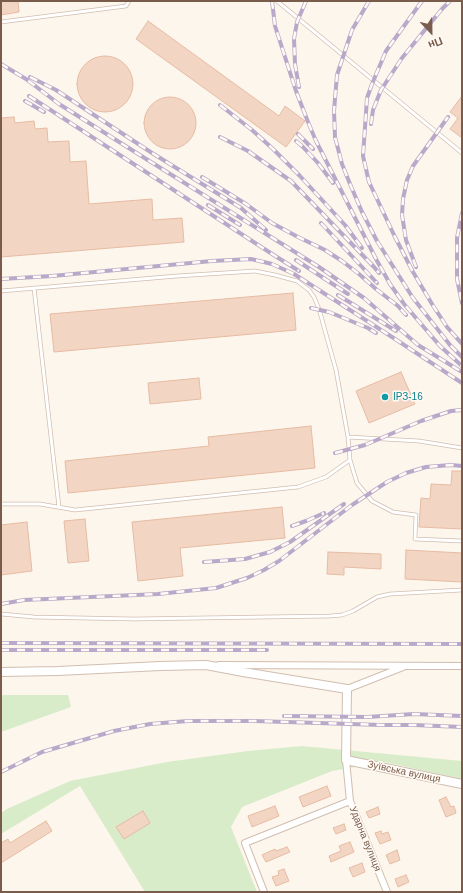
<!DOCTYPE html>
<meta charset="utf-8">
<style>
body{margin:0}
#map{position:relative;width:463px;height:893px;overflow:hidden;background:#fdf6ec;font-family:Arial,sans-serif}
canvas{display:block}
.frame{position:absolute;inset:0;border:2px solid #7a5c4d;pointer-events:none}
.north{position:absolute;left:411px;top:12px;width:40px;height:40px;-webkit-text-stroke:3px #fffaf3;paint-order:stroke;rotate:158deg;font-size:11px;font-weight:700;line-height:16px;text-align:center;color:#7a5c4d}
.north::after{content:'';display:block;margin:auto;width:14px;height:18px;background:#7a5c4d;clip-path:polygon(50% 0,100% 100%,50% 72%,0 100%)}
</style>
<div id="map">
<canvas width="463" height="893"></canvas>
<div class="frame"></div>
<div class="north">Пн</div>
</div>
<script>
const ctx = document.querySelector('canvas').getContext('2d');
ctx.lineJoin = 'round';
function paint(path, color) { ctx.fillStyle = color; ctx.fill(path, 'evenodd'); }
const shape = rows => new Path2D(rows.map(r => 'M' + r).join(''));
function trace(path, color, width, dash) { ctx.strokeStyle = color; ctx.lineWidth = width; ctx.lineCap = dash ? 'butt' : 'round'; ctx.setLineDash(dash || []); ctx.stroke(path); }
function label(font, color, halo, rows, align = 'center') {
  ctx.font = font + ' Arial,sans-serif'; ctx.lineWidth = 3; ctx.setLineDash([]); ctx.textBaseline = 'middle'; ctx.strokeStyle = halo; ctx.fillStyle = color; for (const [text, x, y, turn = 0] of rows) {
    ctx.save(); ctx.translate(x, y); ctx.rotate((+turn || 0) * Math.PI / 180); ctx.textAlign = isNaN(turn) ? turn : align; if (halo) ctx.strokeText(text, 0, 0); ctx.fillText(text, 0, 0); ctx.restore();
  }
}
paint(shape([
 [1,695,68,695,71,707,1,732],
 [302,746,462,761,462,779,384,762,332,771,242,807,231,827,257,892,145,892,80,786,1,834,1,813,7,809,70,781,167,762,248,751]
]), '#d8ecc9');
const building = shape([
 [1,1,18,1,19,12,1,15,1,1],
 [148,21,279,116,285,106,305,121,286,147,136,39,148,21],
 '77 84a28 28 0 1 1 56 0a28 28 0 1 1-56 0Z',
 [462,96,462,138,450,129,458,118,450,112,462,96],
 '144 123a26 26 0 1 1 52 0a26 26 0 1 1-52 0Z',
 [14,117,15,123,34,121,35,129,47,128,48,142,69,141,70,162,86,161,89,204,152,199,153,220,182,218,184,242,1,257,1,118,14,117],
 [293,293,296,330,54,352,50,314,293,293],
 [401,372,415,404,369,423,356,391,401,372],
 [199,378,201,399,150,404,148,383,199,378],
 [311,426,315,468,68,493,65,461,209,446,208,437,311,426],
 [452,471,462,471,462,529,419,527,421,498,430,499,431,484,451,485,452,471],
 [282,507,285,538,180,548,183,576,138,581,132,522,282,507],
 [85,519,89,561,68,563,64,521,85,519],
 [27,522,32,571,1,575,1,525,27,522],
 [406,550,462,553,462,582,405,579,406,550],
 [328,552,381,554,381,569,344,567,344,575,327,574,328,552],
 [327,786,331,796,303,807,299,797,327,786],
 [446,797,451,807,454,806,456,813,446,817,439,800,446,797],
 [275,806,279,816,252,827,248,816,275,806],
 [378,807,380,814,369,818,366,812,378,807],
 [143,811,150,823,124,839,116,827,143,811],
 [46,821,52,831,1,863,1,843,8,839,10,843,46,821],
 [344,824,346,830,336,834,333,828,344,824],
 [381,831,382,834,388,832,391,840,380,844,375,833,381,831],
 [350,842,354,852,331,862,329,856,341,851,339,846,350,842],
 [287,847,290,852,266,862,262,855,275,849,276,851,287,847],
 [397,850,400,860,390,864,386,855,397,850],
 [362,863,365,872,353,877,349,868,362,863],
 [284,869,289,881,276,886,272,877,279,875,278,871,284,869],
 [406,875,409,882,398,887,395,879,406,875]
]);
paint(building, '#f3d5c3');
trace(building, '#e6bba3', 1);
const service = shape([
 [277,1,462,153],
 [1,22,126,6,129,1],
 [34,288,59,507],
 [1,291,177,276,255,271,275,275,297,281,309,290,314,297,319,309,336,370,348,437,350,460,357,483,372,501,393,512,416,515,415,539,462,541],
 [348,437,419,441,462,448],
 [1,504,40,504,75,510,298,487,326,477,350,460],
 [1,614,34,617,134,619,330,616,342,615,353,611,377,597,390,594,462,590]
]);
const minor = shape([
 [219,665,462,666],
 [347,689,403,667],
 [346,760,350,801,387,892],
 [264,892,245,843,350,801]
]);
const tertiary = shape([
 [1,672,58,671,160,666,206,665,243,672,347,689,346,760,462,784]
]);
trace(service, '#d1beb0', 4.5);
trace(minor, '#d1beb0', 8);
trace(tertiary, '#d1beb0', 10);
trace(service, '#fff', 3);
trace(minor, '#fff', 6);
trace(tertiary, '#fff', 8);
const rail = shape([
 [272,1,275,26,296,91,308,122,316,141,376,259,390,284,404,304,440,346,462,366],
 [369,1,352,30,337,75,334,111,335,137,342,164,350,184,362,212,377,241,394,268,413,298,450,345,462,357],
 [422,1,386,51,372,84,367,98,363,156,369,182,394,235,413,272,432,304,447,327,462,344],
 [1,64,26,79,59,104,143,157,319,267,364,298,418,345,462,372],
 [30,77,56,90,152,153,241,208,266,230],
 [299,87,295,64,294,39,297,22,306,1],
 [29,96,269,252,299,271],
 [25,101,44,112],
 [220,105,252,130,273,149,300,176,345,225,362,248],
 [371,124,373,110,381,90,402,58,442,9,450,1],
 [298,134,313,149],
 [220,137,248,151,291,181,374,267,379,273],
 [296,141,302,146,318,163,333,183],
 [202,177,246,204,272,223,298,237,325,250,342,261,359,274,376,289,398,306,406,315],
 [208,205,240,225],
 [462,213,457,238,457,279,462,303],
 [321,223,377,283],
 [296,260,348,294],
 [416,267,406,240,402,215,403,199,407,180,413,166,448,117],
 [1,279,52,276,212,261,251,259,272,264,294,274,392,337,462,383],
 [338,295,396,331],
 [311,308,329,312,368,328,376,333],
 [335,453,365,445,421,421,451,411,462,410],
 [292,526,306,521,324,513],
 [204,562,245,559,270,552,290,542,344,504],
 [1,604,24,600,158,594,216,588,247,578,264,570,279,561,352,505,387,482,406,473,426,467,451,465,462,466],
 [1,643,462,644],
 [1,650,267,650],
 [284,716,367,717,414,714,462,716],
 [1,772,42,752,114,731,150,724,188,721,255,721,381,725,414,725,462,727]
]);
trace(rail, '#b9a8c9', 4);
trace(rail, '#fffaf3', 2.5, [8]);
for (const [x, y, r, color] of [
 [385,397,4,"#0f9aa8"]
]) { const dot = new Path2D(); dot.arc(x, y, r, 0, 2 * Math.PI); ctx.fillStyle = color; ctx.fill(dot); trace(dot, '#fffaf3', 1.5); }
label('10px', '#0d838f', '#fffaf3', [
 ["ІРЗ-16",393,397]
], 'left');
label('10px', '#7a5c4d', '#fffaf3', [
 ["Зуївська вулиця",404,772,12],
 ["Ударна вулиця",365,839,68]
]);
</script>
